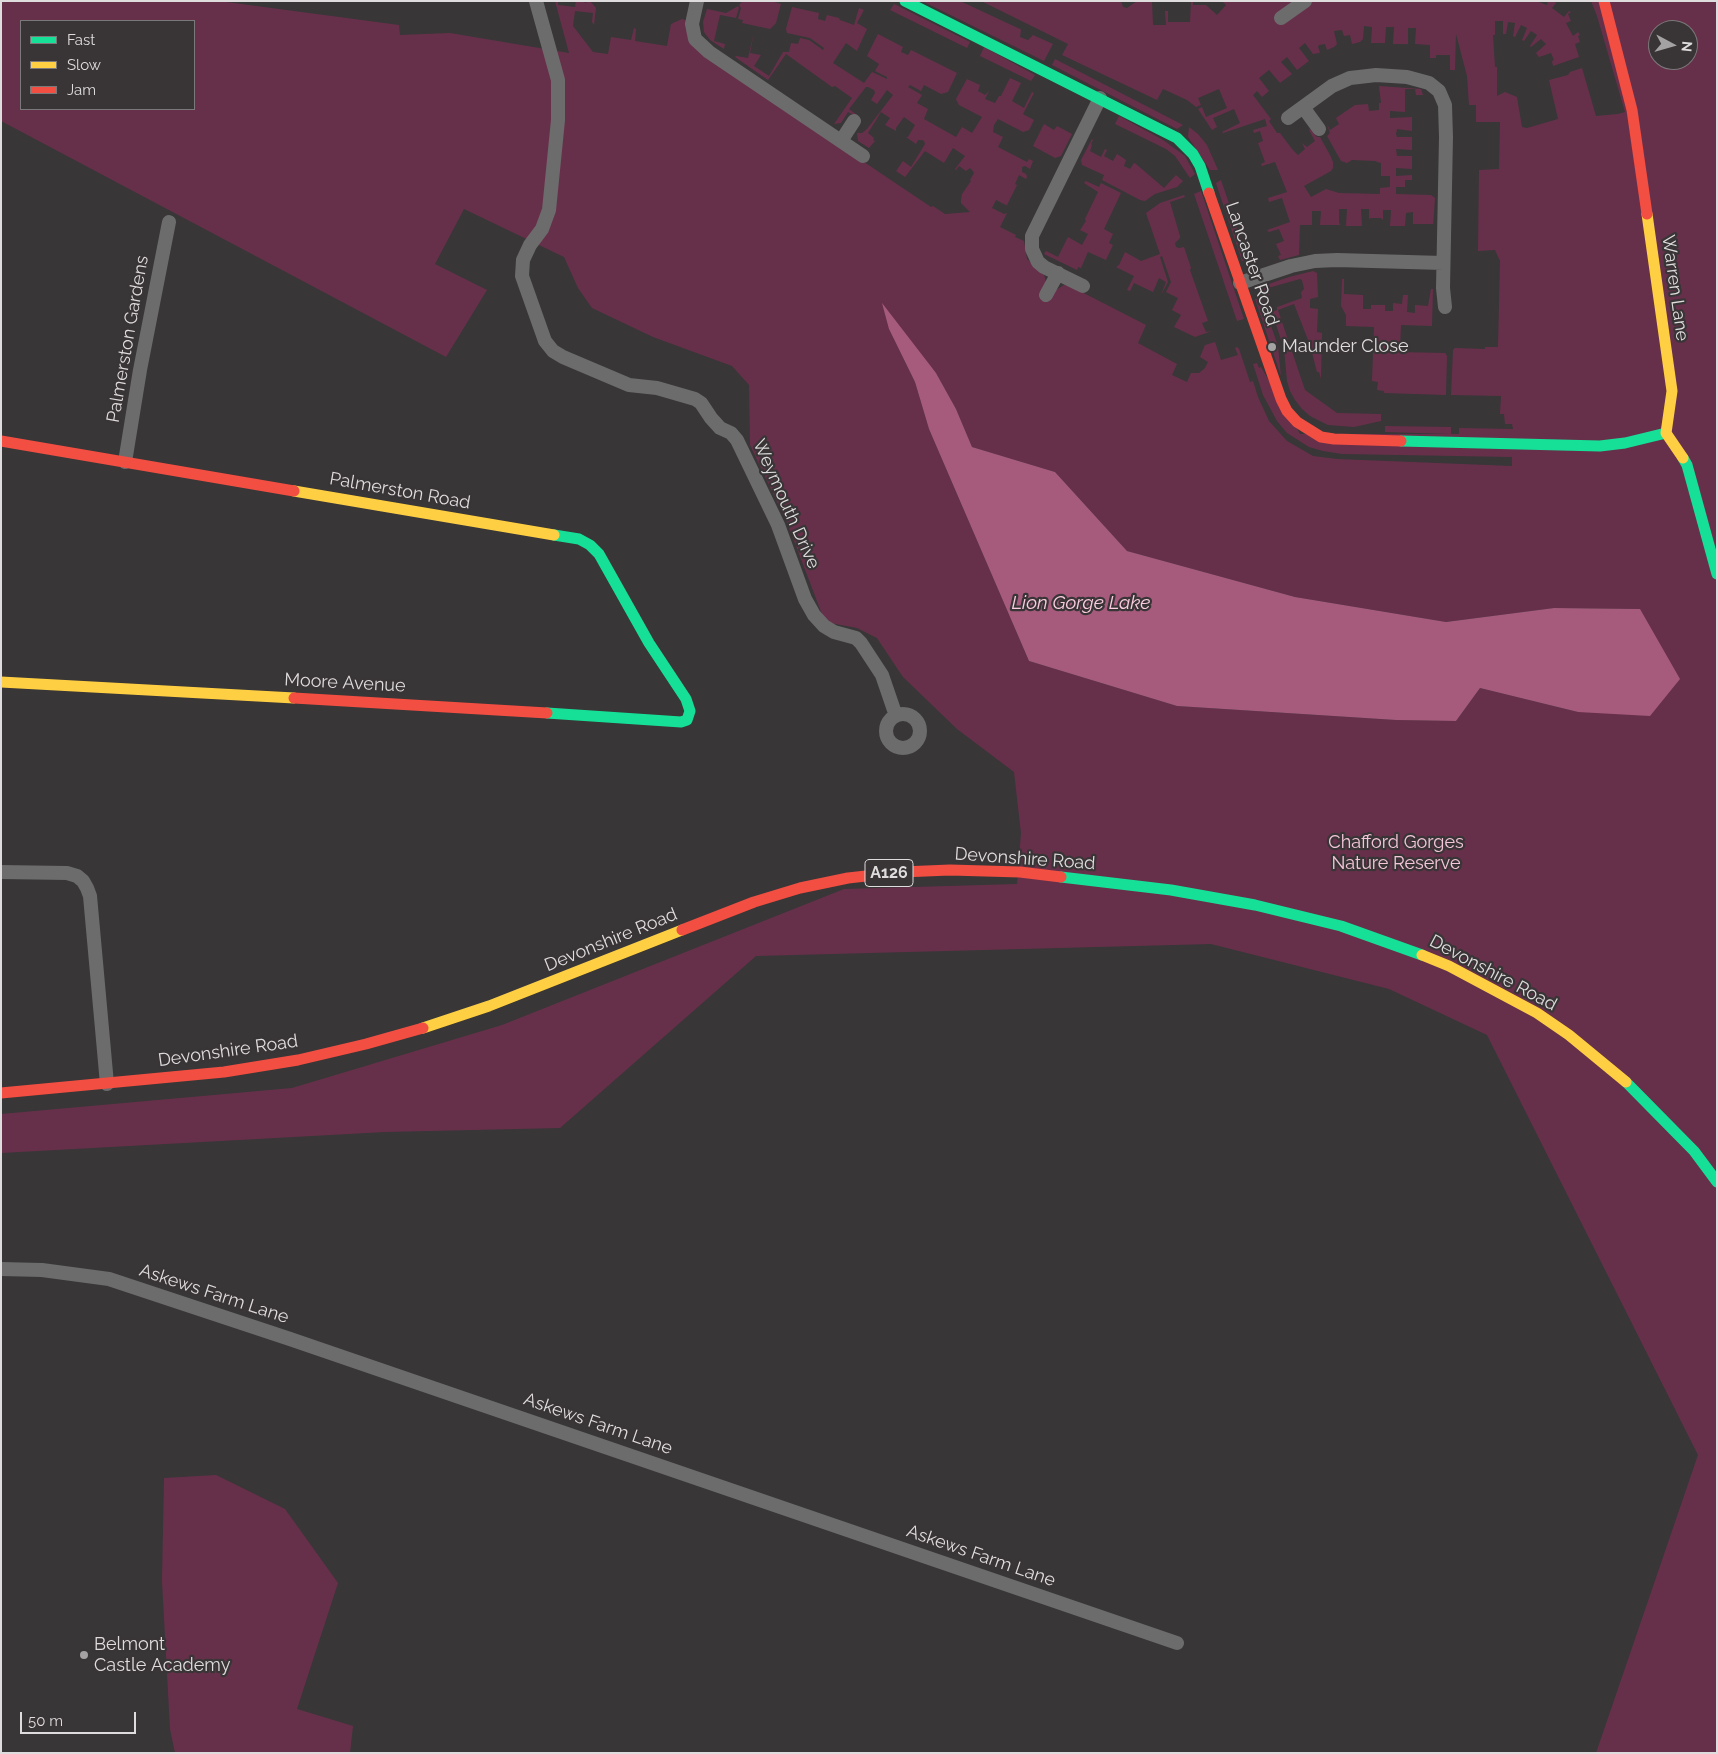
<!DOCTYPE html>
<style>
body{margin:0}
#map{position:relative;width:1718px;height:1754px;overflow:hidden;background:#383637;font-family:Raleway,sans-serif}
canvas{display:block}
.frame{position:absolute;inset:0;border:2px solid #dfdcdd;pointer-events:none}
.legend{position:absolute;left:20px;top:20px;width:175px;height:90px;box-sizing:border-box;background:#393537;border:1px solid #7b7879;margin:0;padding:6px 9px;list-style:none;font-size:15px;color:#dfdcdd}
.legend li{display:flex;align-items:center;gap:10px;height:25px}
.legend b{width:25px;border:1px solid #7b7879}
.north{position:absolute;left:1648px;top:20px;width:50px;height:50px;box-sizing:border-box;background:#393537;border:1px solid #7b7879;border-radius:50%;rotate:96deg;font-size:14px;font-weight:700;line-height:20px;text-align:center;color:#dfdcdd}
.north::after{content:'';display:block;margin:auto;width:18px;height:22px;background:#a5a2a3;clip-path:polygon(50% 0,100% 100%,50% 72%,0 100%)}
.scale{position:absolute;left:20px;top:1712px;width:116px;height:22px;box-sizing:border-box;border:2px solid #dfdcdd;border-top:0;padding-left:6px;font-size:15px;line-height:18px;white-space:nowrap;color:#dfdcdd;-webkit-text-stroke:4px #393537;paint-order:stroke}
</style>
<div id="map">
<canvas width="1718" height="1754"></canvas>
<div class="frame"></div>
<ul class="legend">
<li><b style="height:6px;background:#16e098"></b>Fast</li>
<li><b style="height:6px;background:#ffcf43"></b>Slow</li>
<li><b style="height:6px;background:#f24e42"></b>Jam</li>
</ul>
<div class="north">N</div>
<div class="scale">50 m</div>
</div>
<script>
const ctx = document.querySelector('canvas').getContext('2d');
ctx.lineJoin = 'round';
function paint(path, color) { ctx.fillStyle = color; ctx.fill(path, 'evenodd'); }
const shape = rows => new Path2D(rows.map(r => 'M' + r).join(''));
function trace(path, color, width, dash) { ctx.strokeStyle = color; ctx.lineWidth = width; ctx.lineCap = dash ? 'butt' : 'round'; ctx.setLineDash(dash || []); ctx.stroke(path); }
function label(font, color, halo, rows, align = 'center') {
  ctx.font = font + ' Raleway,sans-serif'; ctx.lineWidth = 4.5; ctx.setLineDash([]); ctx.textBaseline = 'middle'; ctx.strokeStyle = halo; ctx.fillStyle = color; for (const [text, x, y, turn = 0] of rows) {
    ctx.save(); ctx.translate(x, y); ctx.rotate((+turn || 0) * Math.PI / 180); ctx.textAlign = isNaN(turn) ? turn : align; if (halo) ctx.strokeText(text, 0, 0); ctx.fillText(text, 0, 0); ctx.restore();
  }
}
paint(shape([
 [1,1,219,1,399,25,400,35,450,33,569,53,555,1,558,1,558,5,575,7,576,1,583,1,585,3,590,1,596,8,594,25,592,22,593,13,575,11,573,26,593,52,608,54,611,37,631,40,634,28,636,29,635,41,667,46,671,24,682,19,688,21,699,51,931,207,933,206,945,214,970,212,961,203,961,200,962,194,971,181,970,180,974,173,973,171,970,168,966,171,959,166,956,170,955,169,965,156,953,148,944,163,925,151,905,177,896,171,903,161,911,167,925,144,924,141,922,140,918,140,916,144,906,137,908,137,915,125,904,117,896,128,896,131,885,125,890,118,881,112,868,133,874,138,873,140,875,141,869,148,858,141,857,133,862,133,867,129,893,95,887,90,877,104,871,100,875,93,874,90,868,87,866,87,849,109,857,115,856,116,848,112,841,123,834,124,852,98,835,86,832,87,786,54,768,80,735,57,736,56,748,58,754,32,750,53,761,55,754,66,769,76,783,52,789,52,791,43,798,44,800,38,809,40,823,50,824,48,810,38,787,33,786,29,792,7,819,13,818,19,825,21,827,15,839,18,840,20,854,25,859,8,864,10,857,23,867,29,857,51,846,43,833,63,864,83,872,72,887,79,887,77,875,71,879,64,867,56,878,34,903,47,901,52,908,55,911,50,957,73,948,92,941,94,924,85,921,91,910,85,908,87,922,95,917,103,928,109,924,119,956,137,962,127,972,133,982,117,959,105,956,99,967,79,980,85,978,91,985,95,989,91,985,99,995,103,999,96,1001,96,1010,78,1021,83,1012,101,1024,108,1032,92,1034,93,1023,114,1034,120,1029,130,1023,132,998,119,994,125,993,132,1003,137,998,147,1027,162,1029,159,1033,161,1030,169,1025,166,1022,167,1022,172,1026,174,1027,177,1026,179,1019,175,1015,184,1017,185,1007,205,1008,206,996,200,992,208,1004,214,1007,213,1000,227,1016,235,1015,237,1024,241,1027,259,1044,274,1046,283,1056,290,1064,285,1070,286,1146,325,1138,343,1177,364,1172,375,1187,382,1191,373,1199,373,1205,368,1208,362,1200,357,1205,345,1215,342,1221,360,1238,355,1235,348,1237,347,1239,349,1250,382,1253,381,1258,397,1269,421,1287,441,1313,456,1337,459,1512,466,1512,457,1342,454,1323,451,1309,447,1287,433,1277,421,1263,395,1253,364,1257,363,1259,368,1261,367,1300,434,1459,434,1459,428,1513,429,1512,424,1505,424,1504,414,1500,414,1501,396,1451,395,1453,350,1455,348,1485,349,1485,347,1498,347,1500,261,1495,250,1478,251,1479,170,1499,169,1500,122,1476,122,1476,105,1469,105,1467,76,1456,34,1455,70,1450,70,1450,55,1436,55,1436,58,1430,58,1430,45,1415,44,1416,28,1408,28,1408,44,1393,44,1394,27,1386,27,1385,43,1371,43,1372,27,1364,26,1363,39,1360,42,1352,44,1350,35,1344,36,1342,30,1334,31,1337,44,1334,47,1327,50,1325,44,1319,45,1318,47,1320,52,1319,53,1313,54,1305,43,1299,48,1309,61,1297,70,1287,57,1281,62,1292,74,1280,83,1269,70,1259,78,1269,91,1262,97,1257,91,1253,95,1271,119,1269,121,1277,133,1280,133,1292,149,1298,155,1305,149,1302,143,1307,147,1315,141,1309,130,1310,129,1317,137,1320,137,1330,155,1333,162,1333,168,1331,171,1304,186,1311,197,1326,189,1339,193,1380,194,1380,188,1390,187,1390,176,1381,176,1381,163,1377,162,1376,161,1352,160,1347,163,1341,161,1327,136,1330,133,1327,124,1330,130,1339,124,1336,118,1355,105,1368,104,1369,111,1379,110,1379,103,1381,103,1379,86,1421,89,1423,95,1416,95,1415,89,1405,89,1405,112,1390,111,1390,118,1412,117,1412,131,1397,129,1396,134,1397,137,1412,137,1412,150,1396,149,1397,156,1412,156,1412,169,1396,168,1396,176,1412,175,1412,180,1405,180,1405,187,1396,187,1396,194,1431,195,1435,198,1433,227,1433,224,1413,224,1413,212,1406,213,1405,226,1390,226,1391,210,1383,210,1383,220,1381,218,1371,218,1369,219,1369,209,1361,209,1362,226,1346,226,1347,209,1339,209,1339,222,1340,225,1320,225,1321,211,1312,211,1312,225,1300,225,1299,255,1280,260,1278,256,1281,255,1276,244,1284,241,1279,229,1269,232,1267,230,1290,222,1282,198,1269,202,1268,198,1287,192,1275,162,1262,166,1261,164,1265,162,1258,143,1263,141,1260,131,1254,133,1253,130,1267,126,1265,119,1223,133,1222,132,1240,123,1234,109,1213,118,1217,127,1212,130,1198,109,1202,107,1206,117,1227,108,1219,89,1198,98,1201,105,1196,107,1187,100,1163,89,1157,100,1062,55,1068,44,981,1,1121,1,1123,7,1127,8,1137,1,1152,1,1153,25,1166,25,1165,11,1168,11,1168,22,1190,22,1191,1,1193,1,1193,5,1206,5,1217,15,1226,5,1222,1,1536,1,1547,5,1548,1,1554,1,1556,3,1552,8,1564,17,1569,11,1571,12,1568,14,1571,21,1566,23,1573,36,1578,32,1580,35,1578,36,1580,42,1575,44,1579,57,1553,66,1552,61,1554,60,1551,53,1539,57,1536,53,1546,44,1541,39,1531,47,1530,46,1537,35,1531,31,1524,41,1522,40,1527,28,1521,25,1515,37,1513,36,1515,23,1508,22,1506,34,1503,34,1503,21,1495,21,1495,35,1493,35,1495,67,1497,67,1497,96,1505,92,1517,97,1522,127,1527,128,1558,119,1549,80,1568,75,1570,72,1582,68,1596,116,1618,114,1625,112,1597,16,1591,1,1717,1,1717,1753,1596,1753,1698,1455,1487,1035,1389,989,1211,944,756,956,560,1128,385,1132,1,1153,1,1114,292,1088,502,1025,844,889,1017,884,1021,833,1014,772,957,729,903,677,877,638,857,628,825,622,788,525,750,445,749,385,732,366,653,337,592,308,578,288,564,257,464,209,435,264,487,290,446,357,1,121],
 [21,21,194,21,194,109,21,109],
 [1658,30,1688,30,1688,60,1658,60],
 [889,329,936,373,956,409,972,447,1055,472,1127,551,1295,597,1446,622,1554,608,1640,609,1578,712,1480,688,1456,721,1396,720,1177,706,1029,661,929,429,915,382],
 [743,1,771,1,781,4,776,23,770,29,742,23,743,20,738,19,741,8,739,5],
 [922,1,960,1,1020,29,1021,30,1020,37,1028,40,1033,35,1053,44,1044,61],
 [894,4,970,42,967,48,890,10],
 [738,6,739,8,736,18,720,15,714,41,725,44,724,49,710,40,704,32,703,22,707,9,726,13],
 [984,47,1035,75,1031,81,980,56],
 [1055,59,1183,125,1177,129,1052,65],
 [1119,116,1163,140,1185,156,1195,174,1190,178,1175,156,1166,149,1115,124],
 [1044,124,1054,130,1057,126,1072,134,1061,156,1055,158,1033,146],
 [1189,127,1198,134,1207,145,1218,170,1210,170,1188,137],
 [1092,139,1093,140,1091,144,1092,145,1090,151,1101,157,1105,149,1107,150,1104,156,1113,161,1117,154,1126,160,1124,166,1130,169,1134,163,1136,164,1164,188,1176,175,1183,181,1177,187,1155,194,1145,201,1140,200,1102,180,1104,175,1082,165,1081,160],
 [1221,180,1248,259,1242,261,1216,183],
 [1086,181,1099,187,1101,183,1121,193,1104,229,1113,234,1109,243,1113,245,1106,260,1088,252,1081,268,1078,267,1077,270,1044,254,1046,251,1058,257,1068,237,1082,245,1088,234,1080,230,1086,221,1085,219,1098,192,1084,183],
 [1201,191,1244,319,1237,321,1194,194],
 [1184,195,1185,197,1170,202,1180,236,1180,238,1175,243,1176,247,1179,248,1184,247,1191,268,1190,270,1208,321,1202,323,1206,332,1212,331,1195,337,1174,327,1181,315,1172,310,1178,298,1166,292,1171,282,1162,256,1160,257,1168,282,1161,295,1166,282,1159,278,1153,292,1134,283,1130,291,1127,290,1134,276,1116,267,1119,265,1125,252,1141,261,1160,254,1146,213,1160,203],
 [1313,271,1317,273,1318,297,1310,299,1310,308,1318,309,1317,332,1322,333,1321,379,1319,372,1317,372,1310,345,1294,304,1278,310,1303,384,1305,390,1337,413,1381,414,1381,421,1354,427,1328,425,1310,416,1302,409,1295,400,1290,391,1287,381,1284,349,1272,312,1277,310,1277,307,1302,298,1301,292,1304,289,1302,280,1300,279,1268,288,1270,295,1266,296,1263,286,1289,277],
 [1342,279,1344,279,1344,294,1363,295,1363,309,1371,309,1371,305,1385,305,1385,311,1393,311,1393,303,1402,304,1403,295,1408,295,1407,312,1415,313,1415,305,1428,306,1431,289,1433,289,1432,326,1401,325,1400,350,1397,350,1397,352,1445,353,1447,356,1446,395,1384,393,1384,391,1377,390,1378,382,1372,381,1374,327,1346,326,1346,315,1341,306],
 [1261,297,1278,346,1281,376,1255,299],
 [1385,426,1451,427,1451,434,1385,432],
 [216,1475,285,1509,338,1583,297,1709,353,1726,350,1753,175,1753,170,1729,162,1581,164,1478]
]), '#67304a');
paint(shape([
 [882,303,936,373,956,409,972,447,1055,472,1127,551,1295,597,1446,622,1554,608,1640,609,1680,679,1650,716,1578,712,1480,688,1456,721,1396,720,1177,706,1029,661,929,429,915,382,889,329]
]), '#a65b7d');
trace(shape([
 [536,1,558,80,558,120,549,210,542,229,530,245,523,260,522,276,545,341,553,351,563,357,629,385,657,388,695,399,701,403,711,418,720,428,731,433,737,440,778,525,805,599,814,615,824,626,834,632,856,638,861,643,882,675,896,716],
 [697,1,692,24,695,39,709,52,863,156],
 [1281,18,1305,1],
 [1303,107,1319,129],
 [1288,118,1332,86,1350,78,1359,77,1376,75,1407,77,1429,83,1439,91,1445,105,1446,137,1443,288,1445,307],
 [841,141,854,121],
 [1240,283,1291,266,1315,261,1337,260,1443,263],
 [1083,286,1044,267,1038,262,1032,249,1032,236,1100,98],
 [1046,295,1058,273],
 [125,462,140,370,169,222],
 '886 731a17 17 0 1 1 34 0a17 17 0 1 1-34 0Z',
 [1,872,67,873,77,876,83,881,87,888,90,896,107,1084],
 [1,1269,42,1270,109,1279,290,1339,1177,1643]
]), '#6c6c6c', 14);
trace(shape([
 [905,1,1177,138,1193,154,1200,166,1209,193],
 [1401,441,1600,446,1625,443,1666,433],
 [1683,458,1687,465,1717,574],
 [547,713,681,722,687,720,690,711,686,699,649,643,599,554,590,545,579,539,554,535],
 [1061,877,1171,890,1255,905,1341,926,1422,955],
 [1626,1082,1694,1151,1717,1182]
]), '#16e098', 11);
trace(shape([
 [1647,214,1672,391,1666,433,1683,458],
 [294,491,554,535],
 [1,682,294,698],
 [1422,955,1449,966,1537,1013,1569,1035,1626,1082],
 [423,1028,489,1006,682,930]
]), '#ffcf43', 11);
trace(shape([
 [1604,1,1632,110,1647,214],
 [1209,193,1281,399,1287,411,1297,422,1321,437,1334,439,1401,441],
 [1,441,294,491],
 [294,698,547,713],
 [682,930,754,902,800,888,848,878,902,872,950,870,1020,872,1061,877],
 [1,1093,224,1072,298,1060,366,1044,423,1028]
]), '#f24e42', 11);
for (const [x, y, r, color] of [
 [1272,347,5,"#a5a2a3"],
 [84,1655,5,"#a5a2a3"]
]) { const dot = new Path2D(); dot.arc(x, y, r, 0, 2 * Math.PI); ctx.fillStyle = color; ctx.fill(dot); trace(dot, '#393537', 2); }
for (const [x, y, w] of [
 [889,873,48]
]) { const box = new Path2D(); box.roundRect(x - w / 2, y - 13.5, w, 27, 4); ctx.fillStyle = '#393537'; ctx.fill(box); trace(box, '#dfdcdd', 1); }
label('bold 16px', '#dfdcdd', null, [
 ["A126",889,873]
]);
label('18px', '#dfdcdd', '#393537', [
 ["Lancaster Road",1252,264,71],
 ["Warren Lane",1675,288,82],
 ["Palmerston Gardens",128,339,-80],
 ["Palmerston Road",400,491,10],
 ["Weymouth Drive",786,504,66],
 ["Moore Avenue",345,683,3],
 ["Devonshire Road",1025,859,4],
 ["Devonshire Road",611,940,-22],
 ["Devonshire Road",1493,973,28],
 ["Devonshire Road",228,1051,-8],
 ["Askews Farm Lane",214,1294,18],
 ["Askews Farm Lane",598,1424,19],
 ["Askews Farm Lane",981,1556,19]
]);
label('18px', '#dfdcdd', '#393537', [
 ["Maunder Close",1282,347],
 ["Belmont",94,1645],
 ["Castle Academy",94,1666]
], 'left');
label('18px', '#f5c6d9', '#393537', [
 ["Chafford Gorges",1396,843],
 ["Nature Reserve",1396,864]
]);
label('italic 19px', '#fccde0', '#393537', [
 ["Lion Gorge Lake",1081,603]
]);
</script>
